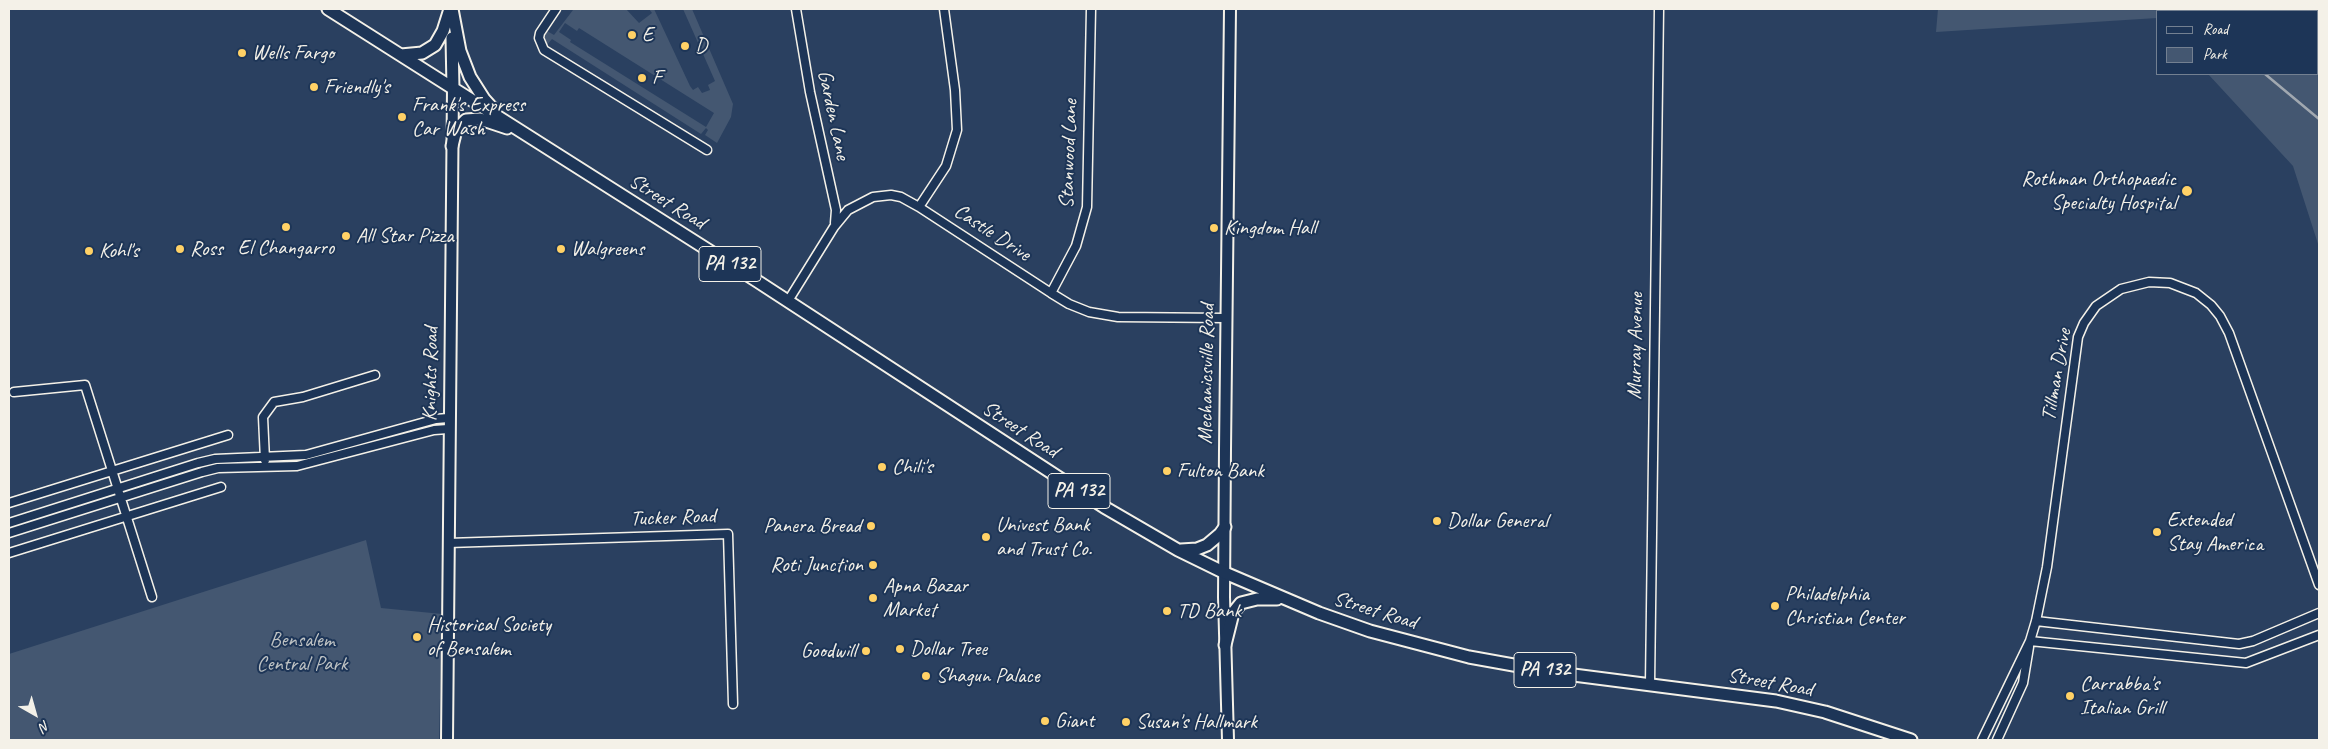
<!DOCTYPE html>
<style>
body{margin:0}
#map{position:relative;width:2328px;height:749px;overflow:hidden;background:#2a4060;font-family:Caveat,sans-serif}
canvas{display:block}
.frame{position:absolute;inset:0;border:10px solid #f4f1e8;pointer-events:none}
.legend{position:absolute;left:2156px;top:10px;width:162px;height:65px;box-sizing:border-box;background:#1d3557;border:1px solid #738091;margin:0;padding:6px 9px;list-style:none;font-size:15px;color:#f4f1e8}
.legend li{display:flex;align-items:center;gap:10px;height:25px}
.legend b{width:25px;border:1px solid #738091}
.north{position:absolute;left:10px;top:689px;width:50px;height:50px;-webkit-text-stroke:4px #1d3557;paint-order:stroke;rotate:142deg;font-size:14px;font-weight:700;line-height:20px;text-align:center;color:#f4f1e8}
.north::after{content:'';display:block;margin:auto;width:18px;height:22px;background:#f4f1e8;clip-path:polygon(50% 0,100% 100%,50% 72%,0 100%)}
</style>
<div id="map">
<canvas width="2328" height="749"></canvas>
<div class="frame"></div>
<ul class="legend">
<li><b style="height:6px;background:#1d3557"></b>Road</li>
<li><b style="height:14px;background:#445771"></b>Park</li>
</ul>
<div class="north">N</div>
</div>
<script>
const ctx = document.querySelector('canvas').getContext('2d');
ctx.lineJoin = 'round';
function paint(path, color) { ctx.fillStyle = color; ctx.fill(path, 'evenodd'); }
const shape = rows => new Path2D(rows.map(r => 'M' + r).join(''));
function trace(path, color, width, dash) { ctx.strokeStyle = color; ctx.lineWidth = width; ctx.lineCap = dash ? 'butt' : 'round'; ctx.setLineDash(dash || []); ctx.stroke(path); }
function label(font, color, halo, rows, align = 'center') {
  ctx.font = font + ' Caveat,sans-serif'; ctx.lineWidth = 4; ctx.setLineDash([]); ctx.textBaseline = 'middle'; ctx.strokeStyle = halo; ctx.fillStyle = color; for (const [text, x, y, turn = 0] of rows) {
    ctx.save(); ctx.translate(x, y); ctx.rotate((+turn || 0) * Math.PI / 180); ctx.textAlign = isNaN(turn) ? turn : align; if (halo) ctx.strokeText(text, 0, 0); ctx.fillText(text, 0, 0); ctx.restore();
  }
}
paint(shape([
 [571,9,626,9,639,23,652,13,649,9,654,9,690,86,693,90,698,87,702,93,710,90,708,85,715,81,683,9,692,9,733,104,731,117,717,143,705,135,708,130,706,128,701,134,552,39,547,45,544,35,547,31,554,35,573,10],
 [565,23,577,31,579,28,714,113,706,127,570,42,571,40,559,32],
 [1938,9,2319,9,2319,247,2293,166,2208,74,2317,74,2317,11,2157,11,2157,18,1936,32],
 [366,540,381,608,442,614,439,740,9,740,9,654]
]), '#445771');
trace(shape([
 [2207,9,2209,11],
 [2265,74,2319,119]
]), '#a1a8b0', 2.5);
const street = shape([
 [556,9,540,33,539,38,544,50,707,150],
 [796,9,810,92,836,210,835,223],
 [919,207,946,166,957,130,955,90,944,9],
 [1051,293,1076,246,1087,207,1091,9],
 [788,301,834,227,848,210,873,197,891,195,901,197,919,207,1051,293,1069,304,1089,312,1118,317,1226,318],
 [14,392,85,385,152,597],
 [265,460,263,417,274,402,303,397,375,375],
 [9,503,228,435],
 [9,523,198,463,215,459,306,455,436,419,448,418],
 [9,533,202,472,218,468,297,466,434,430,448,429],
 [448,543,728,534,733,704],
 [9,553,221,487],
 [2036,621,2239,644,2253,641,2319,613],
 [2030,641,2246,663,2319,635],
 [1650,684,1659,9],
 [1982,740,2030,641,2036,621,2047,567,2078,337,2084,323,2096,306,2121,289,2149,282,2170,283,2196,293,2211,305,2220,316,2229,333,2319,585],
 [1997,740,2023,683,2029,647]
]);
const secondary = shape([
 [447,740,453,88],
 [1228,740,1224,597,1225,449,1230,9]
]);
const primary = shape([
 [328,9,757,281,1104,507,1178,550,1225,573,1319,613,1370,631,1469,657,1558,673,1776,701,1825,712,1911,740],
 [452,9,460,51,470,77,484,99,493,109],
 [452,38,453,88],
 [401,55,422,53,435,45,443,31,450,9],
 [452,146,456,130,466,120,480,119,507,128],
 [1181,550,1197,549,1207,545,1220,534,1225,527],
 [1225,645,1233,613,1241,603,1257,599,1277,599]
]);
trace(street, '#f4f1e8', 11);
trace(secondary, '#f4f1e8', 14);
trace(primary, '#f4f1e8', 15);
trace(street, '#1d3557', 8);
trace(secondary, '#1d3557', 10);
trace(primary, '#1d3557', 11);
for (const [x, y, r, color] of [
 [632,35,5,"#ffd166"],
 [685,46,5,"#ffd166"],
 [242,53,5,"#ffd166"],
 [642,78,5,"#ffd166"],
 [314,87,5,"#ffd166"],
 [402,117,5,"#ffd166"],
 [2187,191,6,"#ffd166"],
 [286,227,5,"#ffd166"],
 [1214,228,5,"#ffd166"],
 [346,236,5,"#ffd166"],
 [180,249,5,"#ffd166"],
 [561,249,5,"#ffd166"],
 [89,251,5,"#ffd166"],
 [882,467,5,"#ffd166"],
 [1167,471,5,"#ffd166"],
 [1437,521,5,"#ffd166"],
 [871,526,5,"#ffd166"],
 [2157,532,5,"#ffd166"],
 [986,537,5,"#ffd166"],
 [873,565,5,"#ffd166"],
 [873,598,5,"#ffd166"],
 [1775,606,5,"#ffd166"],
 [1167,611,5,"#ffd166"],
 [417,637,5,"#ffd166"],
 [900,649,5,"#ffd166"],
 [866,651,5,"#ffd166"],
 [926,676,5,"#ffd166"],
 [2070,696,5,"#ffd166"],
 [1045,721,5,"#ffd166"],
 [1126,722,5,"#ffd166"]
]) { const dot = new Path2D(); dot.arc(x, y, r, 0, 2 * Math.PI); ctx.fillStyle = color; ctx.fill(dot); trace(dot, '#1d3557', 2); }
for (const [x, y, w] of [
 [730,264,62],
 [1079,491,62],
 [1545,670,62]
]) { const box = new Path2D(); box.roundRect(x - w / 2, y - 17.5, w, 35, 4); ctx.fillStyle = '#1d3557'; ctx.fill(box); trace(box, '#f4f1e8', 1); }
label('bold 20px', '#f4f1e8', null, [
 ["PA 132",730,264],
 ["PA 132",1079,491],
 ["PA 132",1545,670]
]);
label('21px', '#f4f1e8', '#1d3557', [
 ["E",642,35],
 ["D",695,46],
 ["Wells Fargo",252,53],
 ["F",652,78],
 ["Friendly's",324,87],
 ["Frank's Express",412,105],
 ["Car Wash",412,129],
 ["Rothman Orthopaedic",2176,179,"right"],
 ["Specialty Hospital",2176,203,"right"],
 ["Kingdom Hall",1224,228],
 ["All Star Pizza",356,236],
 ["El Changarro",286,248,"center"],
 ["Ross",190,249],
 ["Walgreens",571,249],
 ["Kohl's",99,251],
 ["Chili's",892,467],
 ["Fulton Bank",1177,471],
 ["Extended",2167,520],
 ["Stay America",2167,544],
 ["Dollar General",1447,521],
 ["Univest Bank",996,525],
 ["and Trust Co.",996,549],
 ["Panera Bread",861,526,"right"],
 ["Roti Junction",863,565,"right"],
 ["Apna Bazar",883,586],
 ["Market",883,610],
 ["Philadelphia",1785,594],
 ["Christian Center",1785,618],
 ["TD Bank",1177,611],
 ["Historical Society",427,625],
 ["of Bensalem",427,649],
 ["Dollar Tree",910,649],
 ["Goodwill",856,651,"right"],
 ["Shagun Palace",936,676],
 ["Carrabba's",2080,684],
 ["Italian Grill",2080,708],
 ["Giant",1055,721],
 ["Susan's Hallmark",1136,722]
], 'left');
label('21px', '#f4f1e8', '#1d3557', [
 ["Garden Lane",833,115,78],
 ["Stanwood Lane",1069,154,-88],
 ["Street Road",667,202,32],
 ["Castle Drive",992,233,33],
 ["Murray Avenue",1636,346,-89],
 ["Knights Road",431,374,-89],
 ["Mechanicsville Road",1207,374,-89],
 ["Tillman Drive",2057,375,-80],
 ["Street Road",1020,430,33],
 ["Tucker Road",673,518,-2],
 ["Street Road",1375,611,17],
 ["Street Road",1770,683,10]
]);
label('21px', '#bfc3c4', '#1d3557', [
 ["Bensalem",302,640],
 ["Central Park",302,664]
]);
</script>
